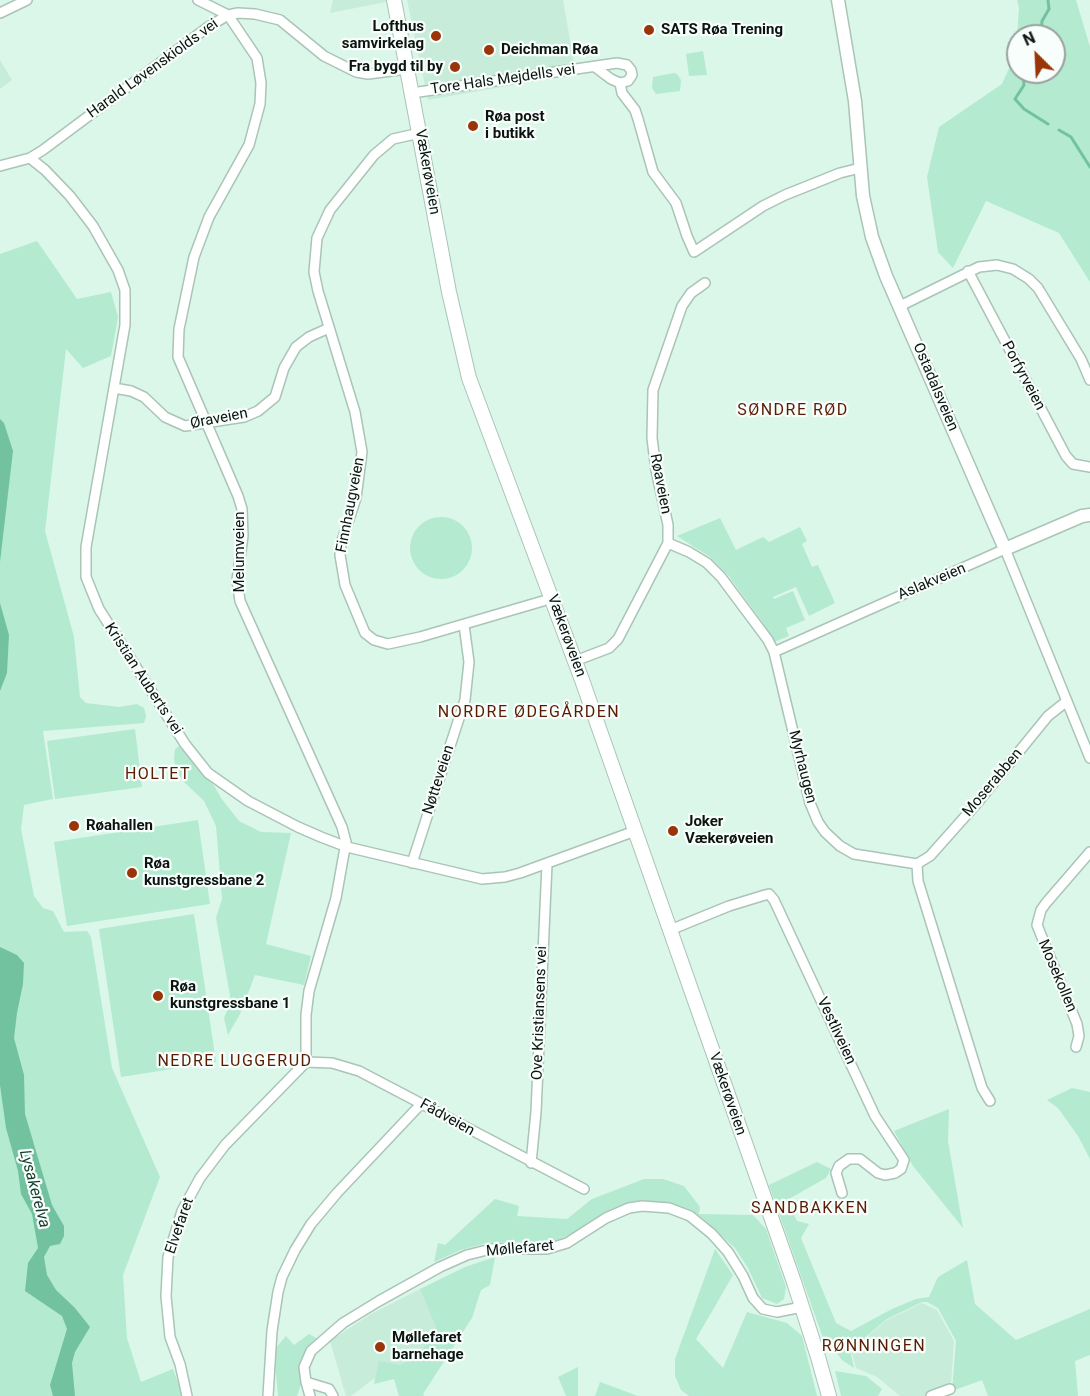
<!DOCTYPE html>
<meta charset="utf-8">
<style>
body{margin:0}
#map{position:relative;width:1090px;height:1396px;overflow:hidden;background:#dbf7e9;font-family:Roboto,sans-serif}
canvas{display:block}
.north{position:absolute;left:1006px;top:24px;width:60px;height:60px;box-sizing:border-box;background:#f8fefb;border:2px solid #99a09d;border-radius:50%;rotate:336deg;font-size:16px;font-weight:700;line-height:24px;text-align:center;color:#0b1410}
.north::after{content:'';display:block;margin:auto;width:21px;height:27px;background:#9a3509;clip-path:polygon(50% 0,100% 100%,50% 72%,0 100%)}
</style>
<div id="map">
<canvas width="1090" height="1396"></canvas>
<div class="north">N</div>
</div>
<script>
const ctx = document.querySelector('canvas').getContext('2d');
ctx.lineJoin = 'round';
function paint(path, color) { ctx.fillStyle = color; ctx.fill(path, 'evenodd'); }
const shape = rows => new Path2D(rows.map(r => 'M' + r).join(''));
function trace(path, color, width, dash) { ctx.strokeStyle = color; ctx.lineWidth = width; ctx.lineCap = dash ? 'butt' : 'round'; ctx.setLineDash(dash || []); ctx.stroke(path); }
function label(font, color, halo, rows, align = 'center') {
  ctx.font = font + ' Roboto,sans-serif'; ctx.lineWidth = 4.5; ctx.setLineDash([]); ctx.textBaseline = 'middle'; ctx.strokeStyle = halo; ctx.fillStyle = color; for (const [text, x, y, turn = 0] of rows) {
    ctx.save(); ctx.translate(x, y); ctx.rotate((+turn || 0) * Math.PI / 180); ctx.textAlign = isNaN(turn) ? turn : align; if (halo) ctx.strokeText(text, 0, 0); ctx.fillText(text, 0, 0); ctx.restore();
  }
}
paint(shape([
 [333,0,396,0,330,13],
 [407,0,563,0,576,74,428,100],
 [0,60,12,80,0,89],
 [420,1289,437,1327,424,1354,372,1380,351,1396,346,1396,330,1341,371,1314],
 [922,1303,937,1310,954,1341,951,1383,925,1396,900,1396,877,1377,856,1368,851,1350,887,1320]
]), '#c8ecda');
paint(shape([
 [1017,0,1076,0,1090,47,1090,282,1059,233,986,201,953,268,938,252,927,177,939,127,1002,84,1016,53,1019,8],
 [1018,36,1054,36,1054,72,1018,72],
 [703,51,707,75,689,76,686,54],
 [674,73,677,74,681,80,680,91,656,94,652,88,653,77],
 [37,241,77,299,111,292,118,317,111,356,83,368,66,349,45,531,74,637,80,697,86,703,119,707,137,704,144,708,146,716,144,723,43,731,53,799,24,805,21,829,34,896,43,908,53,911,64,932,87,931,91,937,112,1068,160,1177,123,1275,127,1338,141,1382,173,1369,183,1396,0,1396,0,254],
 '410 548a31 31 0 1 1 62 0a31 31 0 1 1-62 0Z',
 [720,518,736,550,763,537,769,542,800,527,807,541,802,544,812,567,818,565,835,603,809,616,796,587,773,597,774,599,793,591,805,620,786,628,789,636,774,642,763,623,728,575,710,557,677,536],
 [135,729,142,787,55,799,47,741],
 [179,746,215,787,221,798,239,821,261,832,291,833,266,944,311,956,304,985,255,975,240,1014,228,1035,224,1018,231,1001,216,918,222,899,216,826,204,801,182,780,176,769,174,760,175,749],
 [198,820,210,904,67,926,54,842],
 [194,914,216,1062,121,1077,99,929],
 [1072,1088,1090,1092,1090,1159,1078,1136,1058,1108,1047,1100],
 [949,1109,948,1141,963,1228,913,1166,894,1131],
 [817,1162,831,1169,826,1178,787,1200,797,1221,809,1224,801,1238,836,1323,851,1331,892,1309,916,1299,929,1297,938,1277,967,1260,975,1304,1016,1340,1090,1309,1090,1355,1075,1361,1078,1396,988,1396,982,1380,952,1391,956,1341,938,1308,927,1302,922,1302,887,1319,850,1350,854,1368,842,1360,832,1347,823,1338,769,1185],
 [644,1179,663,1179,684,1186,700,1207,699,1214,753,1215,766,1229,786,1287,784,1299,777,1304,762,1298,748,1268,735,1248,698,1214,669,1203,640,1201,614,1209,573,1234,551,1242,487,1243,461,1250,434,1262,438,1243,445,1245,495,1199,519,1206,517,1216,567,1219,592,1199],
 [715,1249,733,1275,696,1339,723,1368,747,1312,787,1323,802,1336,817,1396,689,1396,681,1390,675,1376,675,1359],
 [495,1257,490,1285,481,1290,472,1318,423,1394,424,1396,399,1396,394,1379,374,1384,379,1361,400,1365,421,1353,436,1327,420,1289,465,1267],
 [309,1334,318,1339,307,1348,301,1361,301,1384,297,1396,278,1396,274,1350,286,1336,294,1345],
 [578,1367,578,1396,566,1396,558,1377],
 [835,1371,866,1376,882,1389,878,1396,841,1396],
 [600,1382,638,1396,595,1396]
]), '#b4ead0');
paint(shape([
 [0,419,4,423,13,451,0,562],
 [0,603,9,635,7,673,0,691],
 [0,947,17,955,24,963,23,984,17,1013,14,1038,24,1075,25,1114,52,1205,64,1226,64,1236,60,1244,50,1246,44,1257,47,1275,56,1290,75,1308,90,1327,75,1352,72,1363,75,1396,53,1396,50,1385,67,1329,62,1316,25,1291,28,1263,38,1248,32,1214,21,1194,18,1171,6,1128,0,1085]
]), '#73c29f');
trace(shape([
 [1041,36,1042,21,1049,9,1048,0],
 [1023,72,1024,85,1015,99,1024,109,1048,124],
 [1059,130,1071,137,1090,167]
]), '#73c29f', 3);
const minor = shape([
 [198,0,228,15,257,58,261,83,260,104,249,145,209,217,194,257,179,329,178,357,238,496,242,509,243,536,237,580,240,601,342,827,346,842,336,898,309,991,306,1015,306,1062],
 [0,13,27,0],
 [620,83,622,93,635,110,638,119,653,172,676,203,687,236,694,252,763,206,785,195,840,173,860,168],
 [412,93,617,63,627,65,631,70,632,75,628,81,620,83,611,79,595,67],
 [420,133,393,139,374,155,330,210,317,238,314,272,318,291,355,412,362,452,356,498,341,544,340,555,345,585,365,633,374,640,388,644,420,637,543,601],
 [30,158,45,170,70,196,93,226,118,270,125,290,125,325,86,547,86,577,99,609,185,744,208,773,248,801,298,827,321,837,347,847,482,879,505,877,520,873,635,831],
 [0,166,30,158,43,150,208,27,228,15,238,13,255,14,280,20,324,56,356,72,368,74,407,69],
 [968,271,1066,456,1073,464,1090,467],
 [900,306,979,267,997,265,1013,269,1029,279,1038,288,1081,359,1090,380],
 [114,388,131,391,144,397,165,417,185,426,244,417,258,411,275,397,284,368,296,347,309,337,329,328],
 [668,543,689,552,707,563,721,577,768,640,774,652,810,803,818,822,825,832,840,846,854,854,917,864],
 [774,652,1005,549,1090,758],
 [575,661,609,648,618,639,668,543,668,525,656,470,652,438,653,390,682,306,691,293,705,283],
 [412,863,465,700,469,662,464,625],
 [917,864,918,881,982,1088,990,1101],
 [917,864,930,856,978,802,1048,716,1067,701],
 [670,930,729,906,765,895,769,894,774,900,875,1116,904,1160,901,1169,895,1173,885,1175,878,1173,860,1159,849,1159,839,1166,836,1173,842,1193],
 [1076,1047,1079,1036,1077,1024,1037,925,1041,910,1046,903,1090,852],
 [306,1062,332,1063,359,1071,584,1189],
 [531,1163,536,1112,547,864],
 [306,1382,329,1389,333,1396],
 [187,1396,180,1364,170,1337,166,1296,168,1257,182,1211,200,1178,225,1145,306,1062],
 [268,1396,272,1331,278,1292,282,1277,295,1250,311,1224,337,1193,421,1104],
 [310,1396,306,1382,304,1367,311,1351,343,1323,379,1301,440,1267,467,1255,491,1249,547,1249,567,1243,606,1218,629,1208,642,1206,669,1208,690,1216,712,1234,728,1252,743,1276,753,1298,763,1309,777,1312,802,1307],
 [931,1396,950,1389]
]);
const tertiary = shape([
 [838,0,855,101,863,196,872,237,886,276,1005,549,1082,516,1090,515]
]);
const secondary = shape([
 [394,0,449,292,469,378,582,680,794,1282,818,1357,829,1396]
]);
trace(minor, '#aac4b7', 12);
trace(tertiary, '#aac4b7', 15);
trace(secondary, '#aac4b7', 16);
trace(minor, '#fff', 9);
trace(tertiary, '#fff', 12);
trace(secondary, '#fff', 14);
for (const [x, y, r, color] of [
 [649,30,6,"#9a3509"],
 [436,36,6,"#9a3509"],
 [489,50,6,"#9a3509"],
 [455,67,6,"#9a3509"],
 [473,126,6,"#9a3509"],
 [74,826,6,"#9a3509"],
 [673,831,6,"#9a3509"],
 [132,873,6,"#9a3509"],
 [158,996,6,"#9a3509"],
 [380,1347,6,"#9a3509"]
]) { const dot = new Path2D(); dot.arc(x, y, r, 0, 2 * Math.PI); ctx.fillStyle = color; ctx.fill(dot); trace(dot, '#f8fefb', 2); }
label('bold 15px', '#0b1410', '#f8fefb', [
 ["Lofthus",424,27,"right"],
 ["samvirkelag",424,44,"right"],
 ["SATS Røa Trening",661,30],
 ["Deichman Røa",501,50],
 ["Fra bygd til by",443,67,"right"],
 ["Røa post",485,117],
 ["i butikk",485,134],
 ["Joker",685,822],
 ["Vækerøveien",685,839],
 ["Røahallen",86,826],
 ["Røa",144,864],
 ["kunstgressbane 2",144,881],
 ["Røa",170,987],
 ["kunstgressbane 1",170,1004],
 ["Møllefaret",392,1338],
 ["barnehage",392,1355]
], 'left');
label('15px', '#0b1410', '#f8fefb', [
 ["Harald Løvenskiolds vei",153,69,-36],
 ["Tore Hals Mejdells vei",503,80,-8],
 ["Vækerøveien",427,172,80],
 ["Porfyrveien",1023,376,62],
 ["Ostadalsveien",935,387,67],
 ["Øraveien",219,419,-11],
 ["Røaveien",660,484,79],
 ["Finnhaugveien",351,505,-79],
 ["Melumveien",240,552,-90],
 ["Aslakveien",932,582,-23],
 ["Vækerøveien",566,636,70],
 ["Kristian Auberts vei",143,679,57],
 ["Myrhaugen",802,767,76],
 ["Nøtteveien",439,780,-72],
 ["Moserabben",993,783,-50],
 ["Mosekollen",1057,976,67],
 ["Ove Kristiansens vei",540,1013,-88],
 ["Vestliveien",836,1031,65],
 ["Vækerøveien",727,1094,71],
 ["Fådveien",447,1118,29],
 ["Elvefaret",180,1226,-71],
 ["Møllefaret",520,1249,-5]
]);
ctx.letterSpacing = '1.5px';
label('16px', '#5b1b02', '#f8fefb', [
 ["SØNDRE RØD",793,411],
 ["NORDRE ØDEGÅRDEN",529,713],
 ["HOLTET",158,775],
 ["NEDRE LUGGERUD",235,1062],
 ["SANDBAKKEN",810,1209],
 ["RØNNINGEN",874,1347]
]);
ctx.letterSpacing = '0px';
label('italic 16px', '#163a2b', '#f8fefb', [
 ["Lysakerelva",34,1189,75]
]);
</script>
